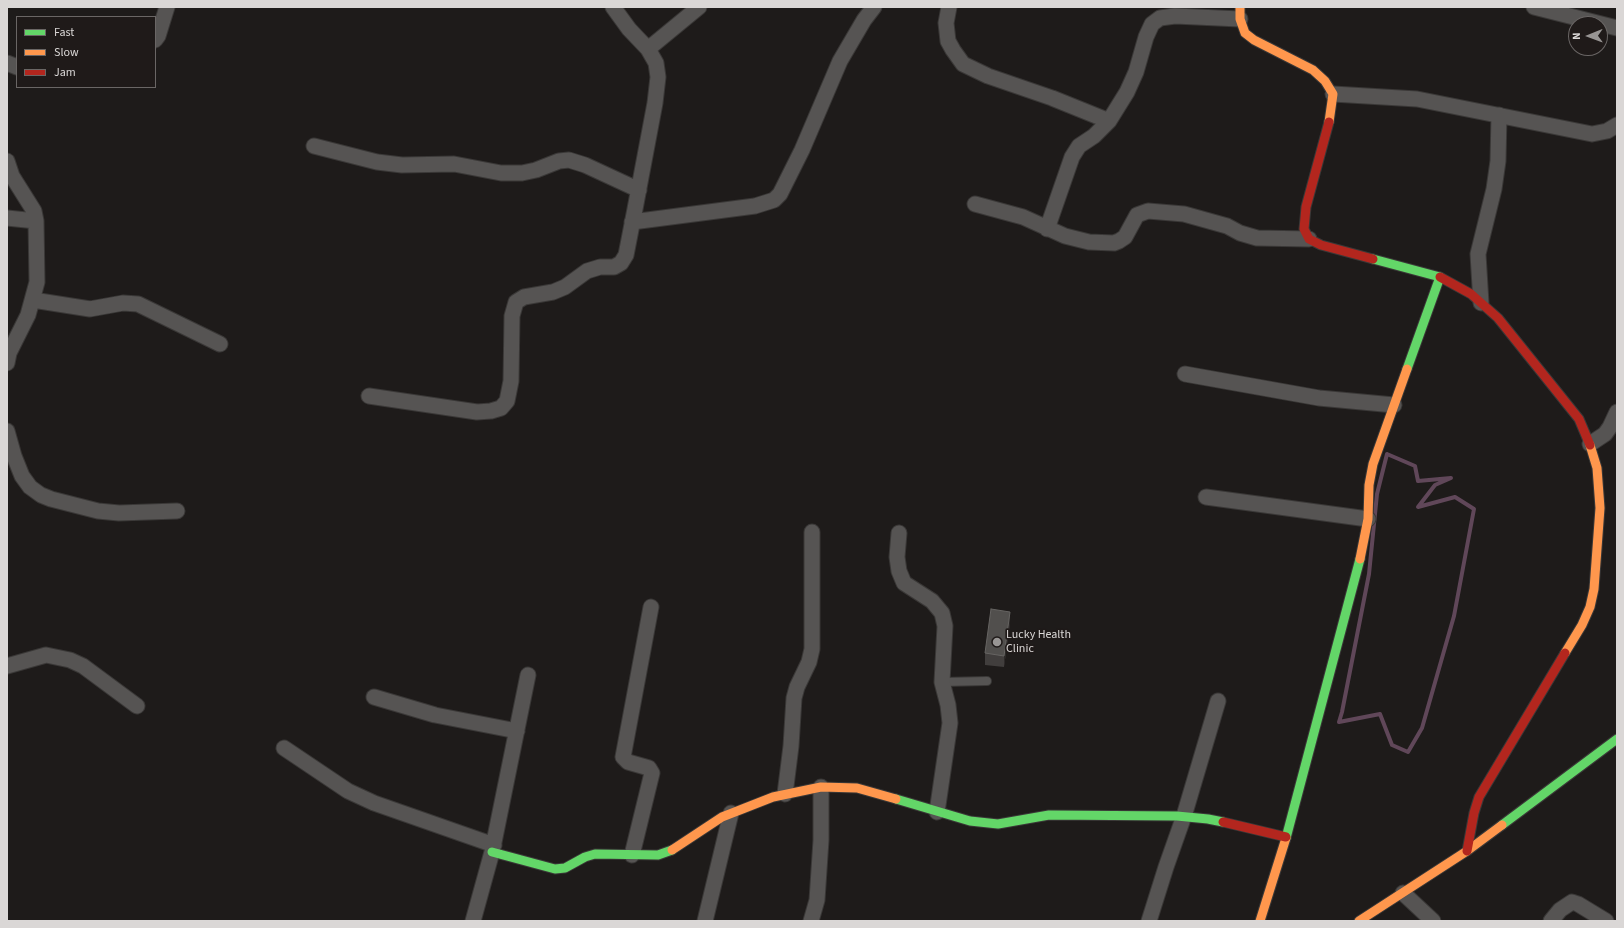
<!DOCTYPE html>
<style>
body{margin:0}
#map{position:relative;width:1624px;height:928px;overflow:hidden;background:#1e1b1a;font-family:"Source Sans 3",sans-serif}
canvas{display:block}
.frame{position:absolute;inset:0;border:8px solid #dad7d6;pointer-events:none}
.legend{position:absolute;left:16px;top:16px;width:140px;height:72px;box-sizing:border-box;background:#1f1a19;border:1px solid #6a6665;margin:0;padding:5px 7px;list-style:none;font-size:12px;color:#dad7d6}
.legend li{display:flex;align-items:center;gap:8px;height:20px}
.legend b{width:20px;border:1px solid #6a6665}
.north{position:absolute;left:1568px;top:16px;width:40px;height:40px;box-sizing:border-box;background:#1f1a19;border:1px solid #6a6665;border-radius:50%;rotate:269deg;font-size:11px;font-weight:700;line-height:16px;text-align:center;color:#dad7d6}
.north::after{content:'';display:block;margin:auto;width:14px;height:18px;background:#989594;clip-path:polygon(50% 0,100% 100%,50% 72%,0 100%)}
</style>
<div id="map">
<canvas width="1624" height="928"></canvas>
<div class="frame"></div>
<ul class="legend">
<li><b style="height:5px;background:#63d668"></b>Fast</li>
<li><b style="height:5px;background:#ff974d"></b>Slow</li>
<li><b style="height:5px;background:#b3261e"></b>Jam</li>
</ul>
<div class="north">N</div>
</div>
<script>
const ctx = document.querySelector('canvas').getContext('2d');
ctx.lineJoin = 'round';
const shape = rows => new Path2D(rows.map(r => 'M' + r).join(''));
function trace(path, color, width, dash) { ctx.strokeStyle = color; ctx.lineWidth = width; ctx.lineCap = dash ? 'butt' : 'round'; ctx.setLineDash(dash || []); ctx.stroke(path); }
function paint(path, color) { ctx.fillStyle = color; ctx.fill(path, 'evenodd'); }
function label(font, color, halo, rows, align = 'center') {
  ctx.font = font + ' "Source Sans 3",sans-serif'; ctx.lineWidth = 3.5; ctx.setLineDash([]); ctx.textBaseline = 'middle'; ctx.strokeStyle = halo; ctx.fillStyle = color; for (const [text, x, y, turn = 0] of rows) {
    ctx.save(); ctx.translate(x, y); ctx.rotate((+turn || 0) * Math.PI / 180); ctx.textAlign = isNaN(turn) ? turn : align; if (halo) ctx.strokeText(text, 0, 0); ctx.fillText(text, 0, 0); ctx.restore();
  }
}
trace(shape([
 [1387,454,1415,466,1418,481,1451,478,1435,485,1418,507,1455,497,1474,509,1454,616,1422,728,1408,752,1392,745,1380,714,1339,722,1342,712,1369,574,1377,494,1387,454]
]), '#604759', 4);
const lane = shape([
 [942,682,987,681]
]);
const street = shape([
 [949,7,946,23,948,41,953,50,963,64,988,76,1052,98,1109,121],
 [1534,7,1617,28],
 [155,40,158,36,167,7],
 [648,49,699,7],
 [7,63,17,67],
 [1333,94,1417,99,1592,134,1607,131,1617,125],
 [314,146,377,162,402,165,454,164,501,173,522,173,536,170,559,161,569,160,585,165,639,190],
 [7,161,12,176,34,211,36,221,37,282,28,315,9,353,7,363],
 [975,204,1023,217,1065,236,1089,242,1114,243,1119,241,1125,237,1137,215,1148,211,1184,214,1227,226,1240,233,1257,238,1309,239],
 [7,218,36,221],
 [632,222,755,206,774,200,780,194,802,150,840,61,864,20,874,7],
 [1047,229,1072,157,1079,146,1094,136,1109,121,1127,92,1136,72,1146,37,1152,24,1160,18,1175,16,1240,19],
 [33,300,90,309,123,303,138,304,220,344],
 [1481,303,1478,254,1494,189,1498,161,1499,115],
 [1185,374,1319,398,1394,405],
 [369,396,477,412,491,411,501,408,507,401,511,381,512,316,516,302,524,297,553,292,565,287,587,271,600,267,614,267,621,263,626,255,635,209,655,103,658,77,656,63,648,49,629,29,613,7],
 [7,431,14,456,22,476,30,487,41,495,51,499,98,511,119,513,177,511],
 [1590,444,1605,434,1610,427,1617,412],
 [1206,497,1368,519],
 [899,533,897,557,899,571,904,583,932,601,942,613,945,626,942,682,948,705,950,723,937,812],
 [7,666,46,655,70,660,83,666,137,706],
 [374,697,435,715,517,731],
 [284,748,348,791,374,803,494,845],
 [785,794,791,746,794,698,797,687,809,662,812,649,812,532],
 [632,855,652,773,649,768,628,762,623,757,651,607],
 [1403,893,1433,921],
 [473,921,492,852,528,675],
 [705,921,731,813],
 [811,921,817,900,821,840,821,787],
 [1149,921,1166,867,1184,816,1218,701],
 [1551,921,1560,910,1572,902,1578,904,1606,921]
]);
const fast = shape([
 [1373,259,1440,277,1407,369],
 [896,799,970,821,998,824,1049,815,1177,816,1208,819,1223,822],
 [1502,825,1617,739],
 [1286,838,1360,559],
 [492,852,555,869,565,868,585,857,595,854,658,855,672,850]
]);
const slow = shape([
 [1240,7,1240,19,1245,33,1254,40,1313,70,1325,81,1333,94,1329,122],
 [1360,559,1368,519,1369,485,1373,464,1407,369],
 [1565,653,1582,625,1590,607,1594,589,1600,508,1597,468,1590,445],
 [672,850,722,817,773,797,821,787,857,788,896,799],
 [1260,921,1286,838],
 [1359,921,1467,851,1502,825]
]);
const jam = shape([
 [1329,122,1306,207,1304,229,1309,239,1321,245,1373,259],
 [1440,277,1471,294,1498,318,1579,419,1590,445],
 [1223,822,1286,837],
 [1467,851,1474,813,1479,797,1565,653]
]);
trace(lane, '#3a3837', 10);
trace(street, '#3a3837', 17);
trace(fast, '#3a3837', 11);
trace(slow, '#3a3837', 11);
trace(jam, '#3a3837', 11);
trace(lane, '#565453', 8);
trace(street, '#565453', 15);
trace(fast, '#63d668', 9);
trace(slow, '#ff974d', 9);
trace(jam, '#b3261e', 9);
paint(shape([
 [1010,623,1004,667,985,665,985,653]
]), '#413e3d');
paint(shape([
 [1010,612,1010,623,1004,667,1004,656]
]), '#2c2928');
const building = shape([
 [991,609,1010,612,1004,656,985,653,991,609]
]);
paint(building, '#514f4d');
trace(building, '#666462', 1);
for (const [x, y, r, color] of [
 [997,642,5,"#989594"]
]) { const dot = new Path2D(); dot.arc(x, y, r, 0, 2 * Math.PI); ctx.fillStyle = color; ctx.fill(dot); trace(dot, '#1f1a19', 1.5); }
label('12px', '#dad7d6', '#1f1a19', [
 ["Lucky Health",1006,635],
 ["Clinic",1006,649]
], 'left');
</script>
